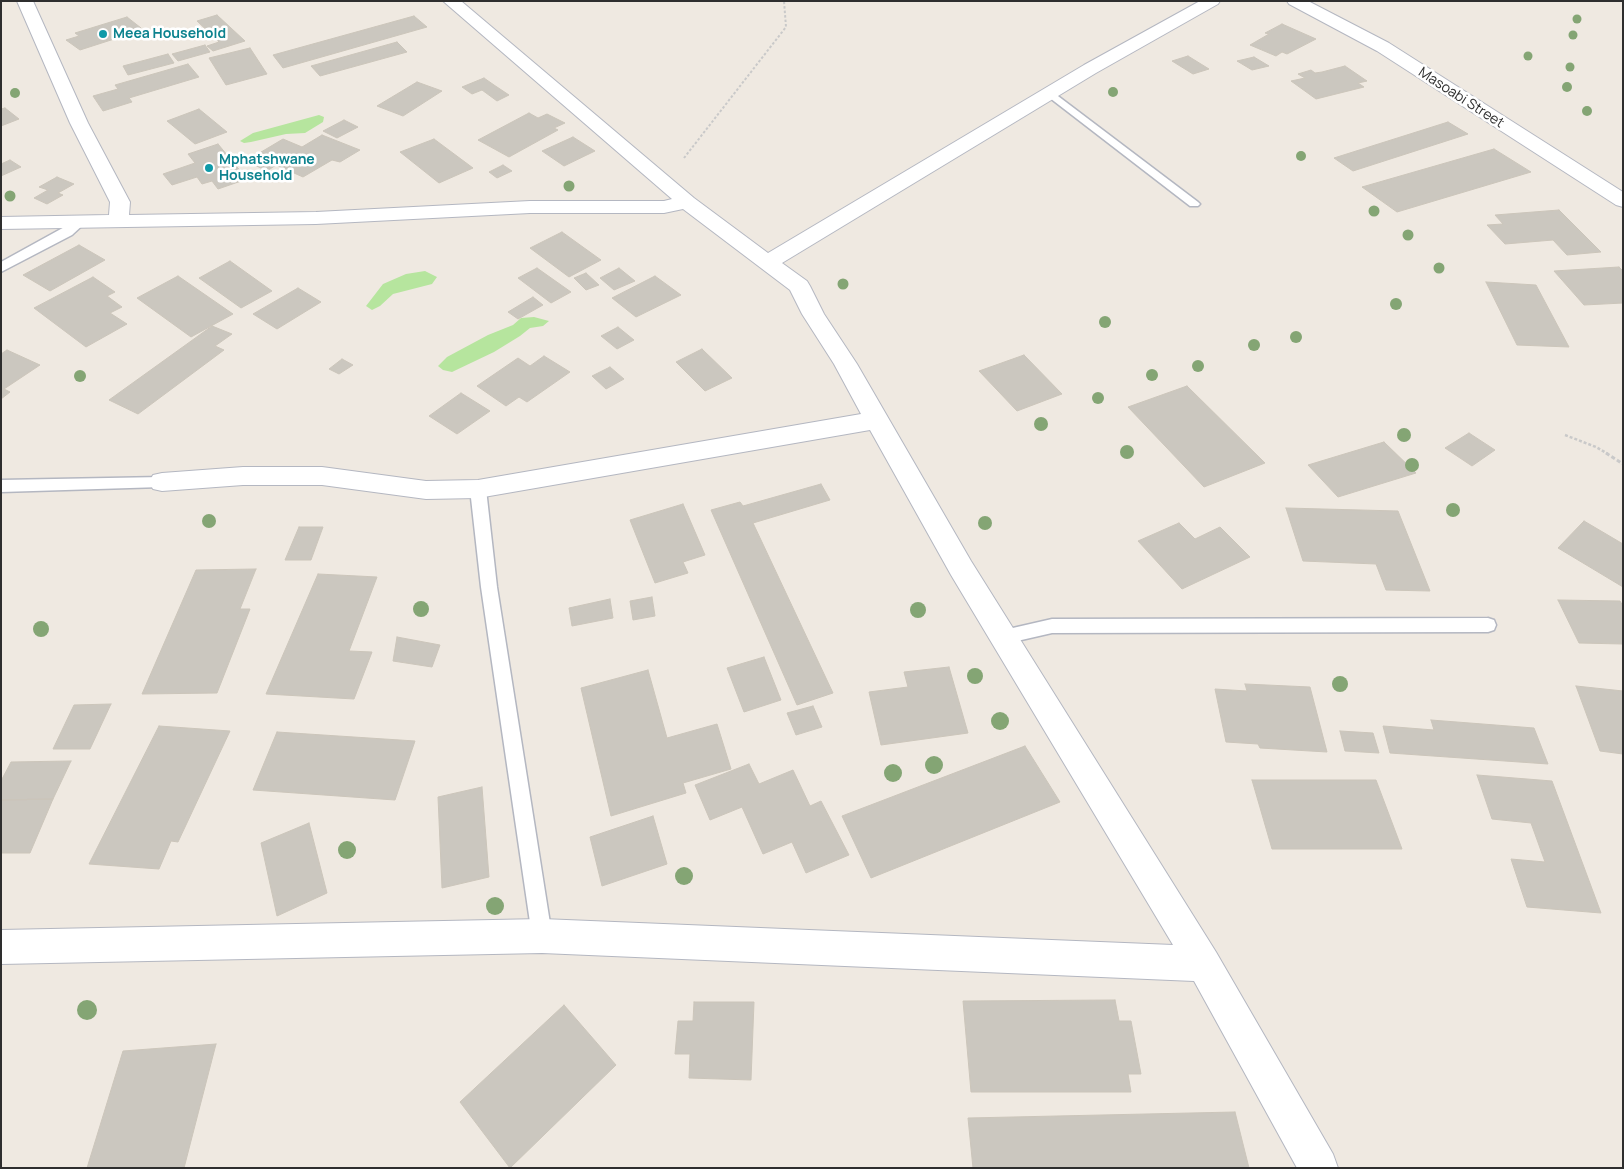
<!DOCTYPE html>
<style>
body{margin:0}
#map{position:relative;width:1624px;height:1169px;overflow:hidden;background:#efe9e1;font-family:Manrope,sans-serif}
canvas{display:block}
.frame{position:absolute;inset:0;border:2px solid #2e2e2e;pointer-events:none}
</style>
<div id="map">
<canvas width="1624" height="1169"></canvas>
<div class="frame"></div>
</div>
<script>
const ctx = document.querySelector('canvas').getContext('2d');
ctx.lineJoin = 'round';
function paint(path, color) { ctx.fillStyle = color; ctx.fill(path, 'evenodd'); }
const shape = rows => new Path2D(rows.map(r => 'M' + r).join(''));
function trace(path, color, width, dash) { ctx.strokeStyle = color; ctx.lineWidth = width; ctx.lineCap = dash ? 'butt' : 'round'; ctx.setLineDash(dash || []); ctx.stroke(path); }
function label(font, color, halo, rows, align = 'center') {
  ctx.font = font + ' Manrope,sans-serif'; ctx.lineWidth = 5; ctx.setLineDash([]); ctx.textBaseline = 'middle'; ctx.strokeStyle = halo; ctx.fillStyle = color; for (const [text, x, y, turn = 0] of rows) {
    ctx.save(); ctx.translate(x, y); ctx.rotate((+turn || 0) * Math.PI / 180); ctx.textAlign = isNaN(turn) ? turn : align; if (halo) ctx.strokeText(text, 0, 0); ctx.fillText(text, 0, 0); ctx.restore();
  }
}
paint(shape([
 [319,115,324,117,323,122,305,133,286,134,251,142,244,143,240,141,253,133],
 [425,271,437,277,432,284,393,294,380,306,372,310,366,306,383,284,406,274],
 [534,317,549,321,543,326,530,328,520,336,494,352,452,372,443,370,438,366,447,357,488,335,513,325,521,318]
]), '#b6e59e');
const building = shape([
 [217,15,245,41,213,51,207,46,219,42,197,21,217,15],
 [414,16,427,27,283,68,273,55,414,16],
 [127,17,141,28,137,29,139,31,80,50,66,40,79,36,75,33,127,17],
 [1282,24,1316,39,1287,54,1282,52,1276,56,1250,45,1269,34,1265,33,1282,24],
 [397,42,407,52,320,76,311,66,397,42],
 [205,45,210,52,178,61,172,54,205,45],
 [250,48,267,74,226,85,209,58,250,48],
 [168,54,174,63,128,75,123,66,168,54],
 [1188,56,1209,69,1193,74,1172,61,1188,56],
 [1254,57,1269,66,1252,70,1237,61,1254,57],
 [188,64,199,77,129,98,132,102,103,111,93,96,118,89,115,85,188,64],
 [1345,66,1367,81,1358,83,1364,87,1316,99,1291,81,1305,78,1298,74,1311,70,1315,73,1322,72,1345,66],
 [484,78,494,85,509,95,497,101,482,90,472,94,462,87,484,78],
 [417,82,442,91,403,116,377,106,417,82],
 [5,108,19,119,1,126,1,109,5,108],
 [199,109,227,132,195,144,167,121,199,109],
 [529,113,538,118,547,114,565,123,554,128,558,130,509,157,478,140,529,113],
 [344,120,358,127,337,138,323,131,344,120],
 [1448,122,1468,134,1353,171,1334,158,1448,122],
 [322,135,360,150,340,162,332,160,303,177,276,165,267,171,246,161,283,139,302,147,322,135],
 [573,137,595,151,564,166,542,151,573,137],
 [434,139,473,168,439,183,400,152,434,139],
 [218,144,247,179,218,189,212,181,202,184,197,177,172,185,163,174,195,163,188,154,218,144],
 [1494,149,1531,172,1397,212,1362,187,1494,149],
 [10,160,21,167,1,176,1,164,10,160],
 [503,165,512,171,497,178,489,172,503,165],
 [57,177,74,184,58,193,63,195,47,204,34,198,48,190,39,187,57,177],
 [1559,210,1601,252,1567,255,1553,240,1505,244,1487,225,1503,224,1495,215,1559,210],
 [562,232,601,260,569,277,530,248,562,232],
 [79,245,105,260,50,291,23,275,79,245],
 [230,261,272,291,241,308,199,278,230,261],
 [1619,267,1623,271,1623,303,1584,305,1554,271,1619,267],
 [537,268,571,292,551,303,518,278,537,268],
 [619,268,635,281,614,290,600,278,619,268],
 [586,273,599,285,586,290,574,278,586,273],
 [178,276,233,314,191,337,137,298,178,276],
 [655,276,681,295,636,317,612,298,655,276],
 [93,277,115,292,107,296,122,307,110,313,127,324,86,347,34,308,93,277],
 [1486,282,1536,285,1569,347,1517,345,1486,282],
 [298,288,321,302,277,329,253,314,298,288],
 [533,297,543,305,518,319,508,312,533,297],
 [212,326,232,334,215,346,224,350,138,414,109,400,212,326],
 [618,327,634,340,617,349,601,336,618,327],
 [702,349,732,378,705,391,676,362,702,349],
 [7,350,40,365,4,389,10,392,1,399,1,354,7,350],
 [1024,355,1062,394,1017,411,979,371,1024,355],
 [544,356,570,372,527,402,519,397,506,406,477,386,518,358,530,366,544,356],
 [342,359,353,365,339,374,329,369,342,359],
 [610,367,624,379,606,389,592,376,610,367],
 [1187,386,1265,463,1204,487,1128,407,1187,386],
 [461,393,490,411,457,434,429,416,461,393],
 [1469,433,1495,450,1472,466,1445,448,1469,433],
 [1384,442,1416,473,1338,497,1308,465,1384,442],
 [821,484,830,500,753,523,833,693,797,705,711,510,740,502,743,506,821,484],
 [683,504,705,555,683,562,688,573,655,583,630,520,683,504],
 [1286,508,1398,511,1430,591,1386,590,1376,564,1303,561,1286,508],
 [1584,521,1623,544,1623,587,1558,548,1584,521],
 [1179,523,1195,539,1220,527,1250,557,1182,589,1138,541,1179,523],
 [299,527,323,527,311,560,285,560,299,527],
 [256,569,240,609,250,609,217,693,142,694,196,570,256,569],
 [318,574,377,577,349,651,372,652,354,699,266,694,318,574],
 [652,597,655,616,633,620,630,601,652,597],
 [610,599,613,618,572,626,569,608,610,599],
 [1558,600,1620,601,1623,606,1623,644,1579,643,1558,600],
 [397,637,440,645,432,667,393,661,397,637],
 [764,657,781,700,744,712,727,668,764,657],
 [949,667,968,733,881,745,869,692,908,687,904,672,949,667],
 [648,670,667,738,717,724,731,769,683,783,686,793,611,816,581,688,648,670],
 [1245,684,1310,687,1327,752,1260,748,1258,744,1226,742,1215,689,1247,691,1245,684],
 [1576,686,1623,691,1623,754,1600,751,1576,686],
 [111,704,90,749,53,749,74,705,111,704],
 [813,706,822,727,796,735,787,713,813,706],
 [1431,720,1534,728,1548,764,1390,753,1383,726,1434,730,1431,720],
 [159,726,230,731,178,842,171,841,159,869,89,864,159,726],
 [1340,731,1373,733,1379,753,1345,751,1340,731],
 [277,732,415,741,395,800,253,790,277,732],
 [1025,746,1060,802,871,878,842,816,1025,746],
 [71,761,53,799,1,800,1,781,11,762,71,761],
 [749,764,759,784,793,770,810,806,821,801,849,855,806,873,792,842,763,854,742,807,710,820,695,785,749,764],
 [1477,775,1552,781,1601,913,1527,907,1511,859,1545,862,1531,823,1492,819,1477,775],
 [1252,780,1376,780,1402,849,1272,849,1252,780],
 [482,787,489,877,442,888,438,797,482,787],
 [53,799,30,853,1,853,1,800,53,799],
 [653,816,667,864,602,886,590,837,653,816],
 [309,823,327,893,277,916,261,843,309,823],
 [1115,1000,1119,1021,1131,1021,1141,1074,1128,1074,1131,1092,971,1092,963,1001,1115,1000],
 [694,1002,754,1002,751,1080,689,1078,690,1054,675,1054,678,1021,693,1021,694,1002],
 [564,1005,616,1065,510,1168,460,1102,564,1005],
 [216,1044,184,1168,87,1168,123,1051,216,1044],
 [1235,1112,1249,1168,973,1168,968,1118,1235,1112]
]);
paint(building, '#cbc7bf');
trace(building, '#cbc5ba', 1);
const service = shape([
 [1050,90,1198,202,1200,204,1198,206,1190,206,1046,95,1045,93,1046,91,1050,90],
 [79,219,85,223,72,235,1,272,1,262,79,219],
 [162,477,167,478,170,482,167,486,162,487,1,492,1,480,162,477],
 [478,483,483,485,486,489,497,587,552,936,549,943,542,946,535,943,532,936,481,587,470,489,473,485,478,483],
 [1488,618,1494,620,1496,625,1494,630,1488,632,1052,633,1004,644,998,642,996,637,998,632,1004,630,1052,619,1488,618]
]);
const minor = shape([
 [17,1,33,1,88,123,130,202,129,215,316,212,530,201,664,201,672,199,443,1,461,1,694,198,768,253,1084,65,1200,1,1220,1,1218,4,1096,73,782,263,807,281,810,286,824,314,857,364,971,561,1216,952,1333,1154,1338,1168,1297,1168,1194,981,542,953,1,964,1,930,542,919,1173,945,951,575,870,430,478,498,426,499,322,485,243,485,162,491,153,489,149,482,153,475,162,473,243,467,322,467,426,481,478,480,861,414,834,364,802,314,790,290,683,209,664,213,530,213,316,224,1,229,1,217,109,215,110,202,70,123,17,1],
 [1287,1,1308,1,1389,43,1623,192,1623,207,1616,205,1377,51,1289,4,1287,1]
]);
trace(service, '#b4b7c1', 3);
trace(minor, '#b4b7c1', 2);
trace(shape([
 [684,158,786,27,784,1]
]), '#c9c9c9', 2, [2.5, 2]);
trace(shape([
 [1565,435,1596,447,1608,454]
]), '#c9c9c9', 2.5, [3, 2]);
trace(shape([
 [1606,453,1623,464]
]), '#c9c9c9', 3, [4, 2.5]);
paint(service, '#fff');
paint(minor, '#fff');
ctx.fillStyle = '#84a574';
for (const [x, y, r] of [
 [1577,19,4.5],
 [1573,35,4.5],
 [1528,56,4.5],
 [1570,67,4.5],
 [1567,87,5],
 [1113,92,5],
 [15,93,5],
 [1587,111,5],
 [1301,156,5],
 [569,186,5.5],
 [10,196,5.5],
 [1374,211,5.5],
 [1408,235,5.5],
 [1439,268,5.5],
 [843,284,5.5],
 [1396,304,6],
 [1105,322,6],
 [1296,337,6],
 [1254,345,6],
 [1198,366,6],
 [1152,375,6],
 [80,376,6],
 [1098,398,6],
 [1041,424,7],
 [1404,435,7],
 [1127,452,7],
 [1412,465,7],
 [1453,510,7],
 [209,521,7],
 [985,523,7],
 [421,609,8],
 [918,610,8],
 [41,629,8],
 [975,676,8],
 [1340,684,8],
 [1000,721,9],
 [934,765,9],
 [893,773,9],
 [347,850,9],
 [684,876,9],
 [495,906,9],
 [87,1010,10]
]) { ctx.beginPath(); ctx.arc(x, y, r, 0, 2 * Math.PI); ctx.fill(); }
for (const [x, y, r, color] of [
 [103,34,5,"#0f9aa8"],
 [209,168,5,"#0f9aa8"]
]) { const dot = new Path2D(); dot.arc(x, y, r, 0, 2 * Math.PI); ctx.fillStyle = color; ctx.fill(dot); trace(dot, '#fff', 2); }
label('bold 14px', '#0d838f', '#fff', [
 ["Meea Household",113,34],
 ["Mphatshwane",219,160],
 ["Household",219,176]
], 'left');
label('14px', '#2e2e2e', '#fff', [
 ["Masoabi Street",1461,98,33]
]);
</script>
